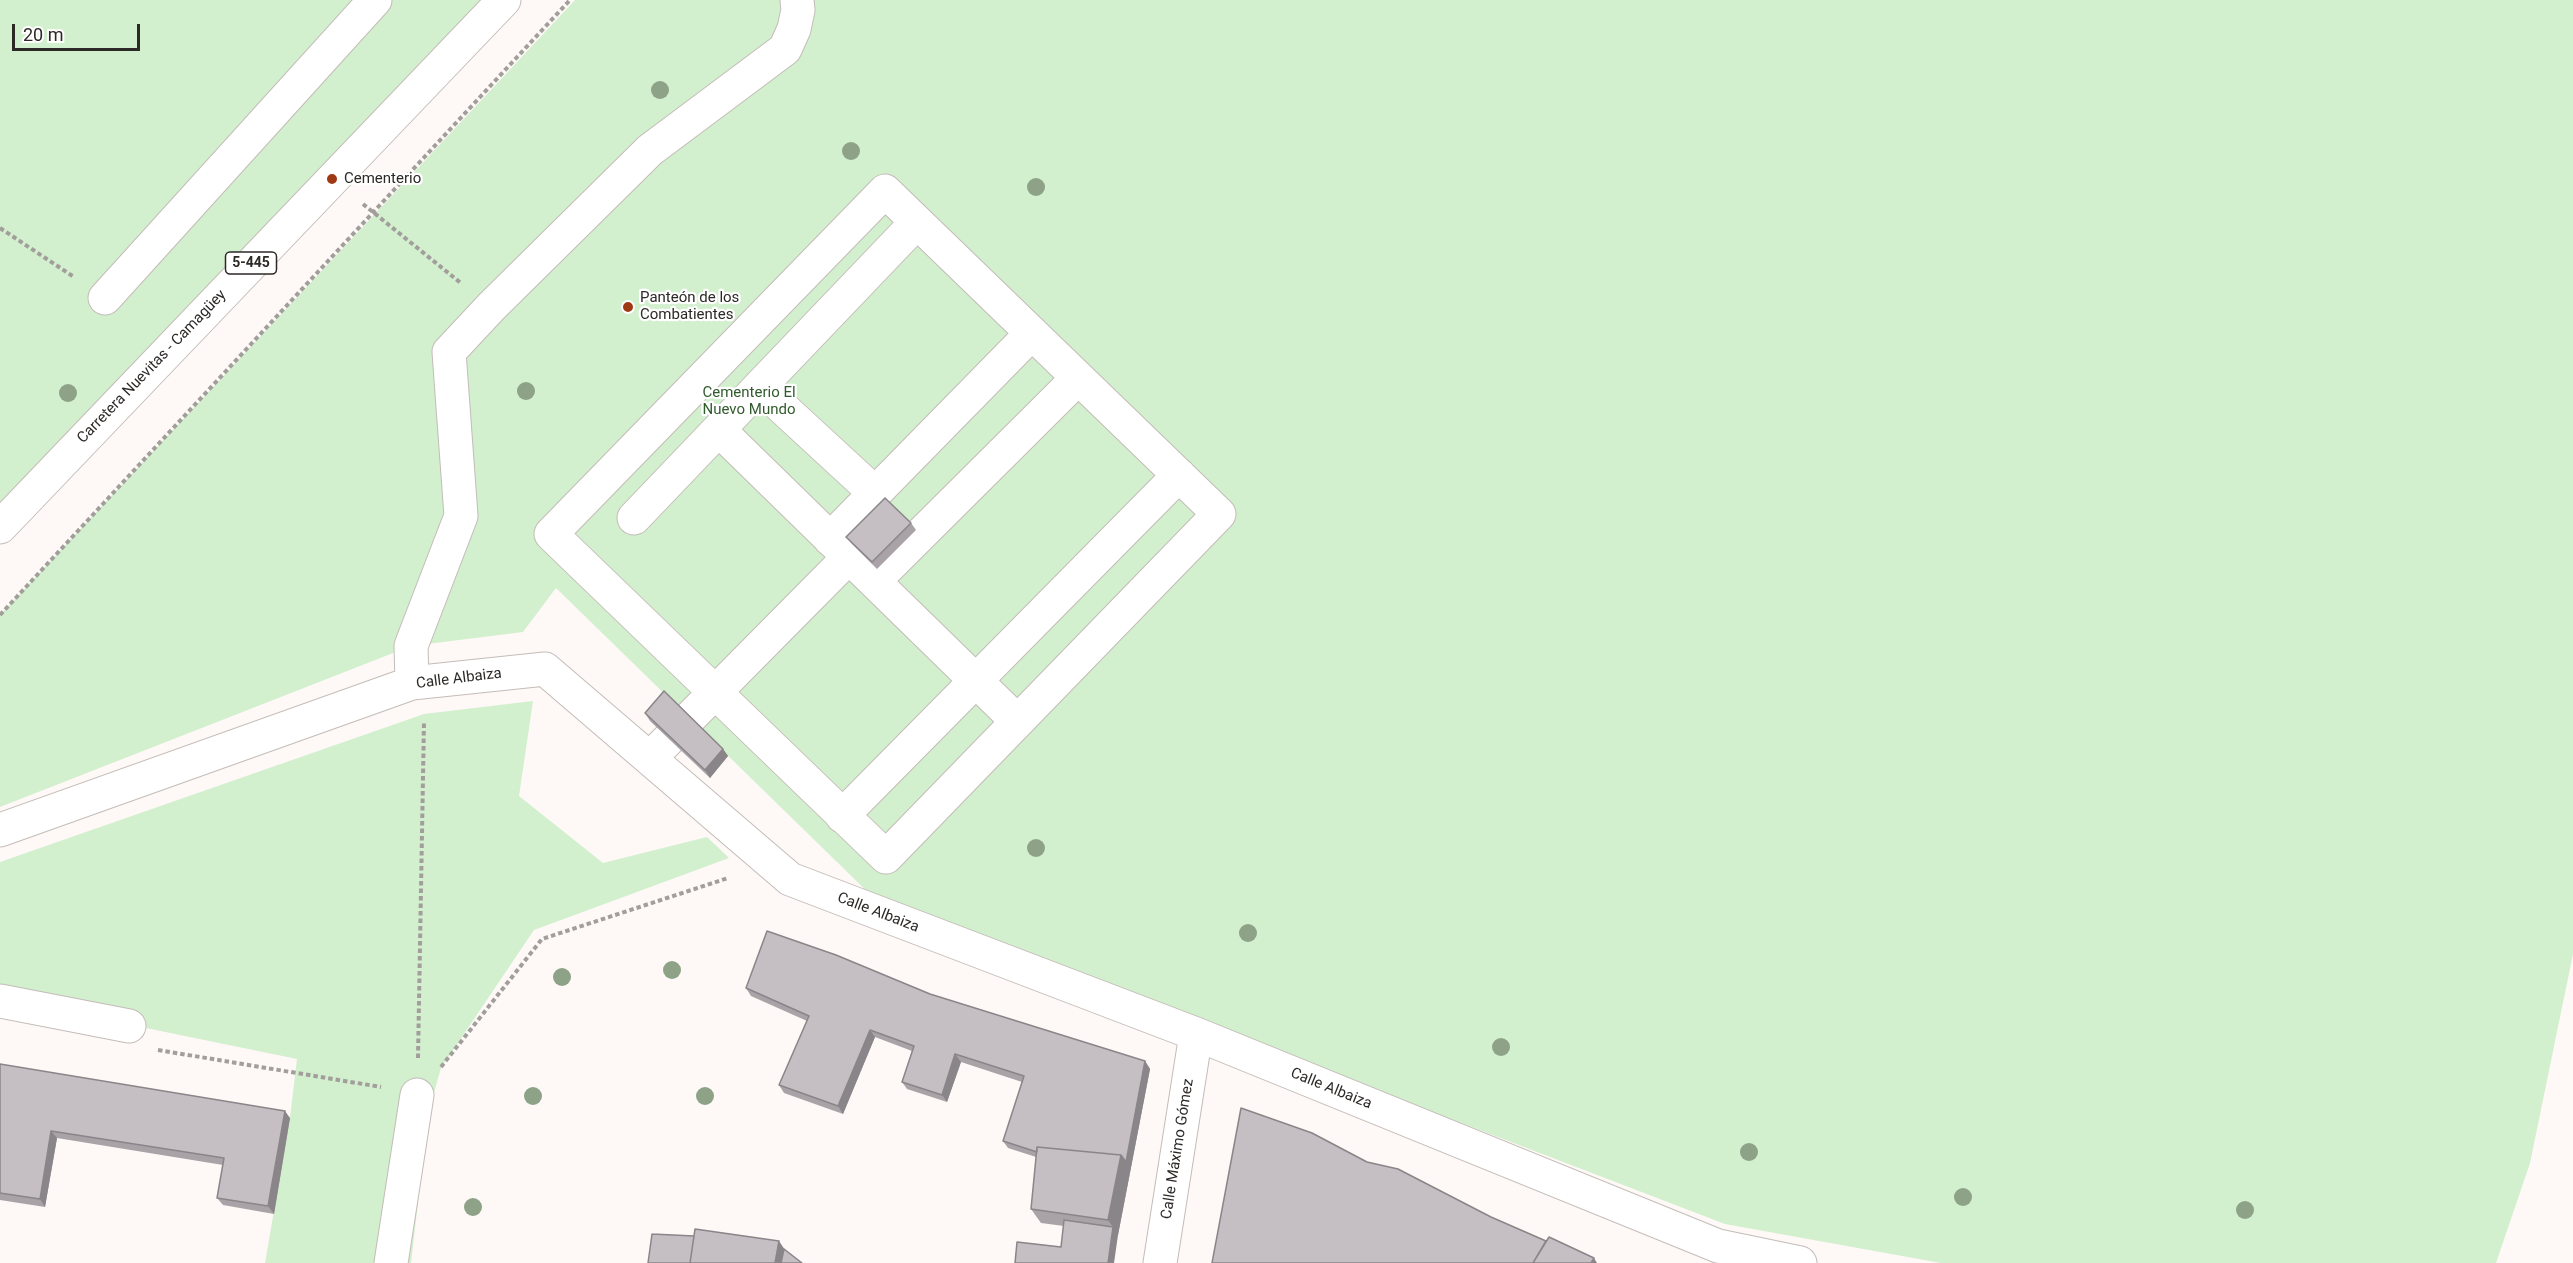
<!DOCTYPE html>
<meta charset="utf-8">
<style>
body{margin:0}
#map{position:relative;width:2573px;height:1263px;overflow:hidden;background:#fef9f6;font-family:Roboto,sans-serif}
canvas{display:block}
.scale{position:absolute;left:12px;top:24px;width:128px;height:27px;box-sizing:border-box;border:3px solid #2c2927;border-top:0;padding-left:8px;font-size:18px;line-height:21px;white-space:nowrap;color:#2c2927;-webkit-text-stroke:4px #fff;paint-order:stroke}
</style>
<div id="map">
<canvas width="2573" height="1263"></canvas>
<div class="scale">20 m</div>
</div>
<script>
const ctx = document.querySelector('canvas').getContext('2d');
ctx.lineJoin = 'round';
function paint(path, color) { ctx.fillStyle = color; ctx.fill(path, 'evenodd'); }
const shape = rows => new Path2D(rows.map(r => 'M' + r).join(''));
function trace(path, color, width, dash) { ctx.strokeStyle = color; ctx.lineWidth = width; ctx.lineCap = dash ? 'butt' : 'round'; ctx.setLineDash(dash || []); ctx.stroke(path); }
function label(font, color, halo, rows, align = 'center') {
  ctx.font = font + ' Roboto,sans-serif'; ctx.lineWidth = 4.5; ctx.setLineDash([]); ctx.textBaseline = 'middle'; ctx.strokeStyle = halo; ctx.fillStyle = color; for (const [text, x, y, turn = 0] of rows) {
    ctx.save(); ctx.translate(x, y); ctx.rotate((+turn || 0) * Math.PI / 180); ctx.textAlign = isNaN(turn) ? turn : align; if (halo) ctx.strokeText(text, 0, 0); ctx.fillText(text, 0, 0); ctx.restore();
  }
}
paint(shape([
 [0,0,504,0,0,527],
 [575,0,2573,0,2573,954,2530,1163,2496,1263,1941,1263,1725,1224,1310,1065,879,903,556,588,523,632,411,646,0,807,0,615],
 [533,701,519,796,603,863,707,837,729,858,534,930,441,1068,428,1114,411,1263,265,1263,290,1118,297,1059,0,998,0,862,424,714]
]), '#d2efce');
const minor = shape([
 [885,191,1219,514,886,857,551,534,885,191],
 [105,298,375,0],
 [760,387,875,493],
 [719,430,1017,721],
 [634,518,917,222],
 [830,539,1032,333],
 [874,581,1078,378],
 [412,683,411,646,461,516,449,352,491,307,650,150,785,49,794,29,798,10,797,0],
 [650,758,849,557],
 [842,816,1179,475],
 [0,830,412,683,545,669,790,879,1196,1034,1718,1246,1800,1263],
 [0,1001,129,1026],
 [391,1263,417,1095],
 [1160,1263,1196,1034]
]);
const highway = shape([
 [0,527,504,0]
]);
trace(minor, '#c4bcb8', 35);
trace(highway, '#c4bcb8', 35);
trace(shape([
 [363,204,462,284],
 [0,228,74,277],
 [0,615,570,0],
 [158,1050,381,1087],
 [418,1058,424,721],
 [441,1067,542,939,728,878]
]), '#a29e9b', 4, [4.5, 3]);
trace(minor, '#fff', 33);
trace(highway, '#fff', 33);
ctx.fillStyle = '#8da287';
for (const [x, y] of [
 [660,90],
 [851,151],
 [1036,187],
 [526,391],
 [68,393],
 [1036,848],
 [1248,933],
 [672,970],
 [562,977],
 [1501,1047],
 [533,1096],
 [705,1096],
 [1749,1152],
 [1963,1197],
 [473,1207],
 [2245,1210]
]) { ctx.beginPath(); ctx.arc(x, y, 9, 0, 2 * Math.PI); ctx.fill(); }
paint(shape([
 [911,523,916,530,877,569,852,544,846,537],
 [645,713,723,749,728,756,710,778,650,721],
 [746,988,930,994,1145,1061,1150,1069,1118,1235,1061,1247,1064,1226,1041,1223,1031,1209,1036,1157,1008,1148,1003,1141,1022,1082,961,1062,947,1102,907,1089,902,1082,912,1051,875,1037,843,1114,784,1093,779,1085,807,1021,751,996],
 [0,1064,290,1118,274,1214,223,1205,217,1198,223,1165,57,1138,45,1207,0,1200]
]), '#a9a3a8');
paint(shape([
 [723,749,728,756,710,778,705,770],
 [870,1030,875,1037,843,1114,838,1106],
 [955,1054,961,1062,947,1102,942,1095],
 [1145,1061,1150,1069,1118,1235,1114,1263,1108,1263,1113,1227,1108,1220,1121,1155],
 [285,1111,290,1118,274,1214,268,1206],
 [51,1131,57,1138,45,1207,40,1199],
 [779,1241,789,1256,788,1263,775,1263],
 [1594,1258,1597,1263,1591,1263]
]), '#8a8588');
const building = shape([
 [885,498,911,523,872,562,846,537,885,498],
 [664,691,723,749,705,770,645,713,664,691],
 [767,931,836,955,930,994,1145,1061,1126,1162,1121,1155,1037,1147,1037,1152,1003,1141,1024,1076,955,1054,942,1095,902,1082,914,1046,870,1030,838,1106,779,1085,809,1016,746,988,767,931],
 [0,1064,285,1111,268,1206,217,1198,224,1158,51,1131,40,1199,0,1193,0,1064],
 [1241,1108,1312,1133,1367,1162,1398,1169,1491,1217,1546,1241,1533,1263,1212,1263,1241,1108],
 [1037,1147,1121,1155,1108,1220,1031,1209,1037,1147],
 [1064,1220,1113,1227,1108,1263,1015,1263,1017,1242,1061,1247,1064,1220],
 [695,1229,779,1241,775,1263,690,1263,695,1229],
 [652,1234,694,1236,690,1263,648,1263,652,1234],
 [1549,1237,1594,1258,1591,1263,1533,1263,1549,1237],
 [784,1249,802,1263,781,1263,784,1249]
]);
paint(building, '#c5bec3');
trace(building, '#8a8588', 1.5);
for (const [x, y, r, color] of [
 [332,179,6,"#9f3913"],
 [628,307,6,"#9f3913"]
]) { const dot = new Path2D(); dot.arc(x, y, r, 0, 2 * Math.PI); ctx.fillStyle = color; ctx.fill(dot); trace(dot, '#fff', 2); }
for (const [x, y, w] of [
 [251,263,51]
]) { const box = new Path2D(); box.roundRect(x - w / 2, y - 11, w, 22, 4.5); ctx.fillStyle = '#fff'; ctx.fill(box); trace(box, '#2c2927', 1.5); }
label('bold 14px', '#2c2927', null, [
 ["5-445",251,263]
]);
label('15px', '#2c2927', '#fff', [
 ["Cementerio",344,179],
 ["Panteón de los",640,298],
 ["Combatientes",640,315]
], 'left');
label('15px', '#2c2927', '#fff', [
 ["Carretera Nuevitas - Camagüey",152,367,-46],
 ["Calle Albaiza",459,679,-7],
 ["Calle Albaiza",878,913,21],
 ["Calle Albaiza",1331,1089,22],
 ["Calle Máximo Gómez",1178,1149,-81]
]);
label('15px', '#315b2d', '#fff', [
 ["Cementerio El",749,393],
 ["Nuevo Mundo",749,410]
]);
</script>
